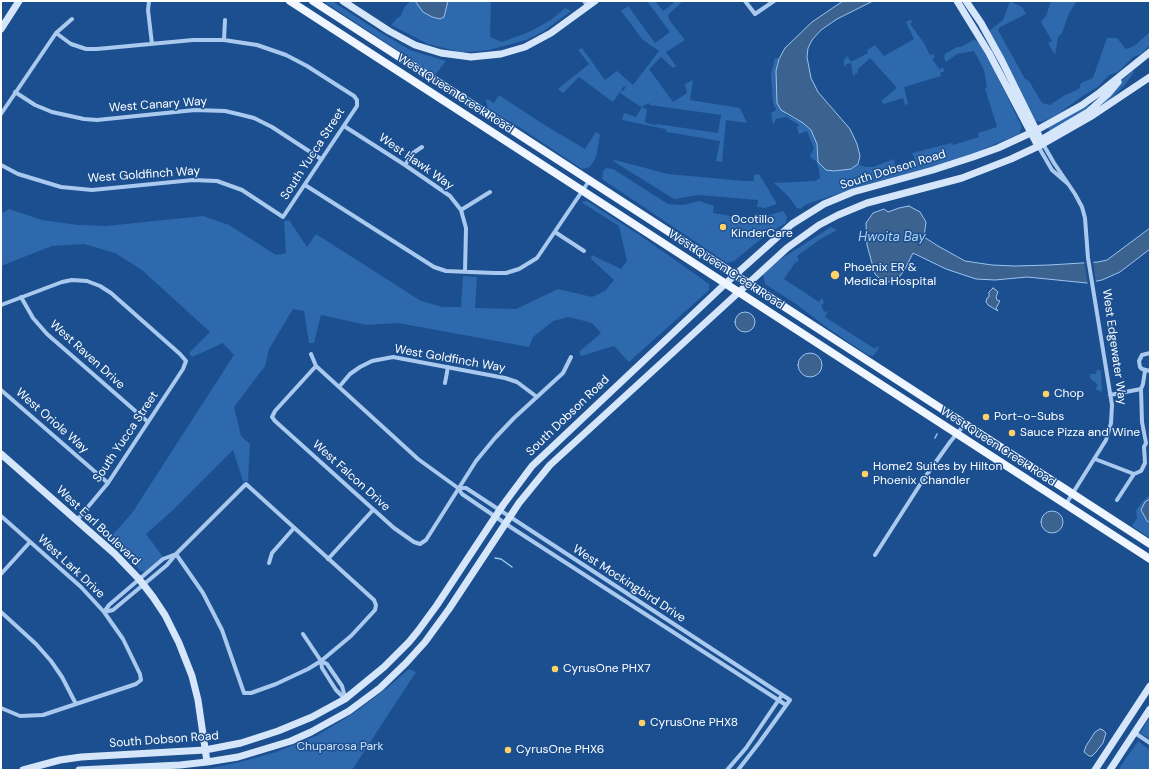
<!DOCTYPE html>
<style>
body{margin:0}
#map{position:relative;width:1151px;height:771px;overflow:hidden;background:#1b4f8f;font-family:"DM Sans",sans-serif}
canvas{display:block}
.frame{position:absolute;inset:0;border:2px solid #fff;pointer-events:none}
</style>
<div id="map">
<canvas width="1151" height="771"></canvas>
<div class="frame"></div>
</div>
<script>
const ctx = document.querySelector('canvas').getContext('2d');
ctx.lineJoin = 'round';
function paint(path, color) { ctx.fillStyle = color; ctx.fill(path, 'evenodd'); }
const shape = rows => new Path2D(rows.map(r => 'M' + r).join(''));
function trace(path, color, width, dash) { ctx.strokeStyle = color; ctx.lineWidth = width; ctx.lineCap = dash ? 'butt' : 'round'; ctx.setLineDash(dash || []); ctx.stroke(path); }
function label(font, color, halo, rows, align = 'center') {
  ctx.font = font + ' "DM Sans",sans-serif'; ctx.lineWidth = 3; ctx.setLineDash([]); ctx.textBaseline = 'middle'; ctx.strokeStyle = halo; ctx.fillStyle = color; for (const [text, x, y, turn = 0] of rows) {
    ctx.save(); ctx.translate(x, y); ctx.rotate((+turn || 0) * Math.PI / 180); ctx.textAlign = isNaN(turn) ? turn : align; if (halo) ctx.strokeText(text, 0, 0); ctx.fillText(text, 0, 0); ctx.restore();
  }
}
paint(shape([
 [323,1,332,1,378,31,410,50,446,61,435,75],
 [411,1,415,1,423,12,445,13,448,1,491,1,490,37,502,42,529,32,551,20,565,8,571,11,544,31,526,40,489,50,468,52,460,52,428,44,391,25,397,18,400,17,405,6],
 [647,1,655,1,663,11,676,1,681,1,682,2,668,15,670,21,685,40,666,52,676,66,673,68,661,57,649,69,673,102,687,93,685,84,693,80,690,100,740,108,747,123,726,120,722,162,716,161,720,141,667,132,665,129,622,120,624,113,636,117,642,107,647,109,645,122,650,124,656,125,657,124,718,133,721,115,650,105,649,103,641,107,620,93,621,91,623,91,626,87,624,86,613,102,579,77,563,93,558,89,589,64,578,50,582,48,605,80,617,71,633,85,659,51,643,40,621,11,628,6,655,43,670,32],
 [1010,1,1022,7,1026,14,1000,27,998,30,1025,79,1029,81,1042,103,1050,105,1065,95,1079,89,1081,83,1093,78,1107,38,1117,38,1126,49,1134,46,1150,32,1150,45,1141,54,1133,57,1118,72,1109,75,1098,87,1084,95,1058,114,1042,122,1036,121,989,31,1003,20],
 [1051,1,1077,1,1069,13,1062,33,1058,37,1055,55,1048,43,1052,41,1041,22,1046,16],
 [910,20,913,21,910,24,924,43,930,55,933,54,935,57,932,59,940,70,942,67,945,71,940,73,941,76,904,87,908,104,905,105,903,98,884,104,881,101,897,88,870,58,857,70,858,72,853,76,851,63,846,64,847,68,844,65,844,60,847,56,851,62,868,53,867,50,875,45,884,56,914,39,906,22],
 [973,40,978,41,995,72,1022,127,1019,134,972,154,942,164,871,183,807,204,800,209,797,208,788,196,774,183,815,181,820,178,819,169,816,161,811,158,810,155,814,149,807,131,799,134,797,127,799,125,786,117,776,119,773,125,771,113,776,110,773,102,771,74,775,58,779,59,776,71,786,115,803,123,811,130,817,144,818,162,834,171,851,169,858,164,865,167,873,167,894,159,895,165,915,160,912,153,952,143,953,145,979,137,978,133,997,127,985,88,987,87,984,70,974,51,957,54,946,62,944,58,945,54,957,47,961,47],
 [1133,71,1134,72,1124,86,1106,104,1104,104,1103,103,1113,93,1122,80],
 [499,95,543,124,585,149,596,132,600,135,596,157,590,167,582,169,519,127,488,109,486,101,487,99,494,103],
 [1087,105,1090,106,1091,109,1051,131,1048,129,1049,126],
 [615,160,668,174,745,181,754,181,754,175,759,174,777,204,765,208,757,207,758,200,699,195,674,199,613,161],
 [606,168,613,169,668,204,683,205,699,201,714,206,713,213,754,220,756,214,770,215,783,211,787,217,786,223,766,235,734,261,727,263,602,179,603,171],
 [587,201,641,236,709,284,709,290,629,362,614,346,581,356,579,352,601,333,592,323,569,317,553,321,533,337,529,347,398,323,367,325,321,315,314,343,309,343,304,311,293,309,269,349,265,366,234,407,241,436,250,444,248,481,243,481,233,450,173,510,146,534,163,557,145,572,140,571,120,548,109,539,132,513,234,355,223,343,192,357,189,353,210,332,142,270,115,253,84,244,52,246,1,266,1,214,9,209,42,220,78,225,106,226,203,216,229,225,276,255,286,253,284,221,289,220,307,247,316,234,421,301,443,307,461,307,463,276,477,277,475,308,516,309,558,289,592,297,605,291,614,280,591,259,592,255,621,269,627,261,619,226,581,202],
 [831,227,837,230,819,240,797,256,799,260,794,264,784,279,819,302,822,298,824,303,821,305,824,312,828,311,825,317,875,349,877,346,879,348,873,356,868,355,829,329,796,304,765,284,763,274,773,264],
 [1097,369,1101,371,1102,392,1095,389,1098,385,1090,378,1090,374,1096,374],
 [1150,495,1150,499,1145,502,1147,521,1150,523,1150,538,1132,526,1137,518,1136,510,1144,500],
 [409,669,416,672,352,770,203,770,240,762,276,752,316,736,354,713,387,688],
 [1150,717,1150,739,1140,733],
 [1138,741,1150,750,1150,770,1118,770]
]), '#2e69ad');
const water = shape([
 [415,1,448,1,444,17,440,19,432,17,423,12,415,1],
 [843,1,873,1,837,19,821,30,812,40,808,48,807,57,811,78,818,92,850,129,857,144,860,156,858,164,851,169,834,171,826,170,818,162,817,144,811,130,803,123,781,110,777,103,776,71,779,59,785,48,812,22,843,1],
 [909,206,920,212,926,222,924,237,938,246,965,261,992,265,1015,266,1049,265,1098,262,1107,260,1150,228,1150,249,1120,272,1102,280,1087,283,1027,277,995,280,976,279,946,269,913,253,905,269,900,276,891,282,882,281,875,274,867,245,866,223,873,213,884,209,888,212,899,208,909,206],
 [993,288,996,290,998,292,996,297,997,300,1000,301,996,308,998,311,988,305,986,302,987,298,989,297,989,292,993,288],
 '735 322a10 10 0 1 1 20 0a10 10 0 1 1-20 0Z',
 '798 365a12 12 0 1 1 24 0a12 12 0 1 1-24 0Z',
 [1150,499,1150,523,1147,521,1141,510,1145,502,1150,499],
 '1041 522a11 11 0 1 1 22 0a11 11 0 1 1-22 0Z',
 [1100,729,1103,730,1106,733,1103,743,1096,752,1092,756,1089,756,1084,752,1086,746,1095,732,1100,729]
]);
paint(water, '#3c6290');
trace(water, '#9cc4f0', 1);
paint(shape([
 [1093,260,1096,283,1088,285,1084,261]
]), '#1b4f8f');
trace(shape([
 [935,438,937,434],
 [495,558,501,559,512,567]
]), '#9cc4f0', 1.5);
trace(shape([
 [149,1,148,10,152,44],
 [584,1,588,7],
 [745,1,755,14,774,1],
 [224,40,225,20],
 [15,92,35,105,52,112,84,119,97,120,195,110,225,111,238,114,254,118,272,127,321,159],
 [1,114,56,33,72,19],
 [344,126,405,165,450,196,461,210,466,228,465,272],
 [1043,144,1054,163,1075,194,1082,207,1085,218,1088,258,1112,405,1111,423,1106,440,1066,504],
 [1038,146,1052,170,1067,183],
 [1,165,18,174,61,187,92,190,193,180,217,181,242,190,283,217,357,106,357,100,354,96,307,66,286,55,257,45,224,40,193,40,97,49,86,49,71,44,56,33],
 [405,165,413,153,422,147],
 [305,185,434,267,446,271,494,273,506,273,519,269,537,258,589,181],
 [461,210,490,192],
 [555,232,584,251],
 [21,297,33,318,47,334,148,422],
 [1,305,62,282,72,280,87,281,100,286,111,293,180,354,186,361,183,369,108,483,77,520],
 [1150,353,1142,355,1139,361,1140,367,1142,369,1150,371],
 [311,354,316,366,418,459,458,488,462,494,512,528,786,705],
 [316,366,275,411,272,417,275,421,394,528,414,542,420,544,426,540,476,461,495,438,514,418,563,373,571,357],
 [445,383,448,367],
 [339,387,350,374,360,367,372,361,393,357,505,378,517,382,537,397],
 [1141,389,1143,384,1145,371],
 [1,390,108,483],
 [1095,459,1134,474,1141,471,1145,463,1144,447,1146,443,1142,422,1141,389,1110,395],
 [458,488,466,488,790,700,759,743,738,770],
 [1117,500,1134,474],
 [1,516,81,587,104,612,123,639,140,674,141,680,136,684,43,715,20,716,1,708],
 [875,555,923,480,950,442,965,424],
 [328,559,373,510],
 [269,563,272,553,294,528],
 [1,574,30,542],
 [1,612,36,644,51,661,62,677,76,704],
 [104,612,113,610,167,565,176,554,246,484,374,600,376,605,375,610,351,636,321,661,308,669,276,684,251,693,244,693,222,630,203,593,176,554],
 [104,612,109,605,163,559,176,554],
 [303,634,321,661,322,668,336,690,345,699],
 [321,661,327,664,342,686,345,697],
 [1135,733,1150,743],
 [727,770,746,748,782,695]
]), '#a9c9ee', 4);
trace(shape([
 [343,1,389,31,415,45,441,53,471,57,501,54,525,47,551,33,595,1],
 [957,1,989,53,1038,146],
 [966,1,981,23,1002,61,1043,144],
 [1,29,19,1],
 [1039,141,1088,112,1108,94,1118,82],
 [1,454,115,554,139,579,153,597,165,615,179,643,192,676,198,700,207,762],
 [23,770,60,760,81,757,205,750,241,743,278,731,312,717,345,699,384,667,409,642,418,631,437,605,503,505,532,466,725,284,792,224,824,204,853,192,933,170,973,157,998,148,1037,130,1082,105,1099,93,1150,52],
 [79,770,180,765,207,762,238,757,291,741,311,732,349,711,380,688,406,663,425,642,449,609,519,503,550,465,787,248,819,225,838,215,867,203,962,178,1011,159,1041,145,1090,117,1150,77],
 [1095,770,1150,686],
 [1110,770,1150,709]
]), '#d6e6fa', 7);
trace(shape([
 [290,1,1150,559],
 [313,1,1150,544]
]), '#f0f6ff', 8);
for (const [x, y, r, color] of [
 [723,227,4,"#ffd166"],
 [835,275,5,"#ffd166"],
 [1046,394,4,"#ffd166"],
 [986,417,4,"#ffd166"],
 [1012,433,4,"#ffd166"],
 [865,474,4,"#ffd166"],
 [555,669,4,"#ffd166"],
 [642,723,4,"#ffd166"],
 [508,750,4,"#ffd166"]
]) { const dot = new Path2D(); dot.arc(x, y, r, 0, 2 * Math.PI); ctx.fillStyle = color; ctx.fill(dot); trace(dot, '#1b4f8f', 1.5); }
label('12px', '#fff', '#1b4f8f', [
 ["West Queen Creek Road",455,94,33],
 ["West Canary Way",158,105,-4],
 ["South Yucca Street",313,154,-57],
 ["West Hawk Way",416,162,35],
 ["South Dobson Road",893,170,-17],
 ["West Goldfinch Way",144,175,-4],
 ["West Queen Creek Road",726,270,33],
 ["West Edgewater Way",1114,347,82],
 ["West Raven Drive",87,355,42],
 ["West Goldfinch Way",450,359,10],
 ["South Dobson Road",568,416,-44],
 ["West Oriole Way",52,421,41],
 ["South Yucca Street",126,437,-56],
 ["West Queen Creek Road",998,447,33],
 ["West Falcon Drive",351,476,42],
 ["West Earl Boulevard",98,526,43],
 ["West Lark Drive",71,567,43],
 ["West Mockingbird Drive",629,584,33],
 ["South Dobson Road",164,740,-4]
]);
label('12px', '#fff', '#1b4f8f', [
 ["Ocotillo",731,220],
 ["KinderCare",731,234],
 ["Phoenix ER &",844,268],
 ["Medical Hospital",844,282],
 ["Chop",1054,394],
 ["Port-o-Subs",994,417],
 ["Sauce Pizza and Wine",1020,433],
 ["Home2 Suites by Hilton",873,467],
 ["Phoenix Chandler",873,481],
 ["CyrusOne PHX7",563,669],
 ["CyrusOne PHX8",650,723],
 ["CyrusOne PHX6",516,750]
], 'left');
label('12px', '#cfe3fa', '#1b4f8f', [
 ["Chuparosa Park",340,747]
]);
label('italic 13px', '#b5d3f5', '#1b4f8f', [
 ["Hwoita Bay",892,238]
]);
</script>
